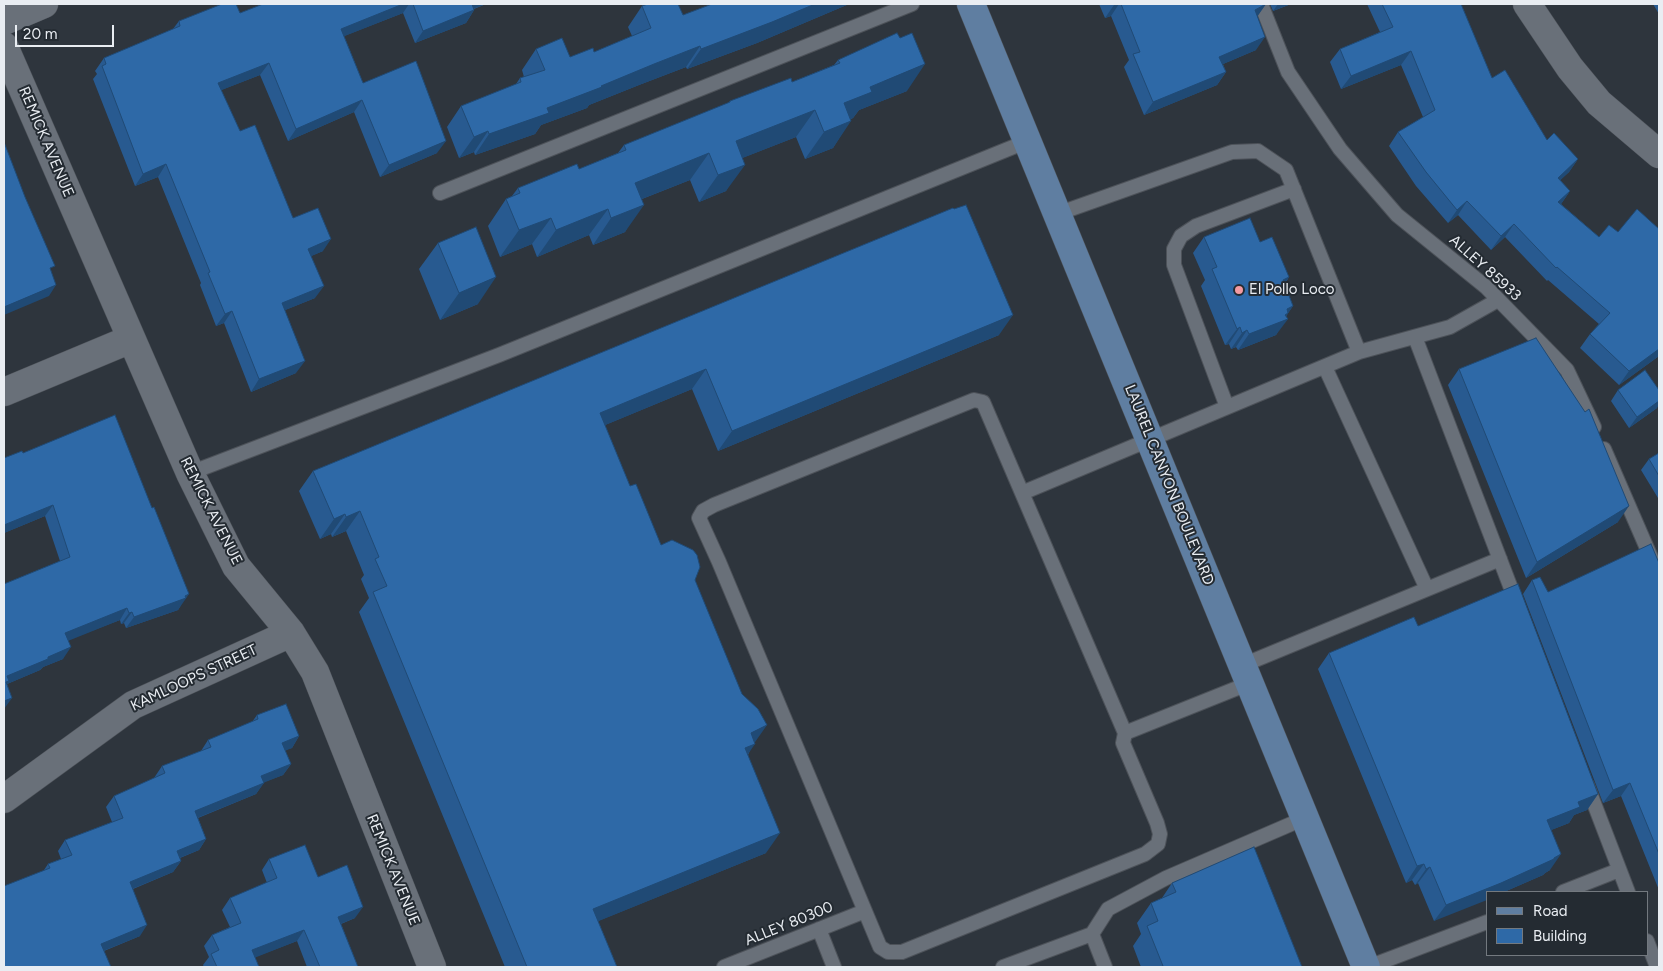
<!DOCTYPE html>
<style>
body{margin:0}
#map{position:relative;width:1663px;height:971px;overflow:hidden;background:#2e353d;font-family:Figtree,sans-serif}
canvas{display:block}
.frame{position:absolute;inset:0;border:5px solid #e9edf2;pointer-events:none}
.legend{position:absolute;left:1486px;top:891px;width:162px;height:65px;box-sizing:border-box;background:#242b32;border:1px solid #73797f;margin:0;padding:6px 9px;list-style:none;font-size:15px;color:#e9edf2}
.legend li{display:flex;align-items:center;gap:10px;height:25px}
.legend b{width:25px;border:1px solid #73797f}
.scale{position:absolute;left:15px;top:25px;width:99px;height:22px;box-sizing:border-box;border:2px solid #e9edf2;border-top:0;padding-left:6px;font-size:15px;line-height:18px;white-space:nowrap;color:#e9edf2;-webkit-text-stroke:4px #242b32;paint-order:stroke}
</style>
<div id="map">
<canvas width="1663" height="971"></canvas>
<div class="frame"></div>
<ul class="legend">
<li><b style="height:6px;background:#5f7ea1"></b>Road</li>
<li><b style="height:14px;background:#2e69a7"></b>Building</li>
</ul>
<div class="scale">20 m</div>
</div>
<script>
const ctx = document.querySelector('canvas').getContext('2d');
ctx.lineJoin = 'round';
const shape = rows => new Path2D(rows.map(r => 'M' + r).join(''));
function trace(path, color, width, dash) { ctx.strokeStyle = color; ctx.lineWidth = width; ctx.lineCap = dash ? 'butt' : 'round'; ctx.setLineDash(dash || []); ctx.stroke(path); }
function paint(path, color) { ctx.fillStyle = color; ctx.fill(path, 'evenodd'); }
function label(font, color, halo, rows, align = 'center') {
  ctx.font = font + ' Figtree,sans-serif'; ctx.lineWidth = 4; ctx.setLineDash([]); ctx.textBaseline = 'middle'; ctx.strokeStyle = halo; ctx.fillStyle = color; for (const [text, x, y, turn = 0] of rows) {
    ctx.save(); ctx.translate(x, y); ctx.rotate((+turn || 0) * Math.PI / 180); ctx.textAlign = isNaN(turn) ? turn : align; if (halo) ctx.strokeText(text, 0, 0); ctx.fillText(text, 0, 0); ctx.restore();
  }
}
const service = shape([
 [1261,4,1288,72,1340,149,1397,215,1486,287,1567,370,1594,427],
 [440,193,912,4],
 [1415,337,1517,604],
 [1359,352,1450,327,1498,300],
 [1325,367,1427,589],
 [1227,407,1174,265,1174,249,1181,236,1196,226,1294,189],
 [1604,449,1659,576],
 [190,473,499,355,1028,141],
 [1022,493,1359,352,1286,170,1258,151,1232,152,1057,214],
 [1243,665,1500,559],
 [1125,733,983,402,974,400,714,505,703,511,699,518,719,562,880,947,888,952,902,952,1145,854,1158,844,1160,834,1157,823,1123,743,1125,733,1250,683],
 [1587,785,1628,892],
 [1563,892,1619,870],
 [819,929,834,967],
 [1092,934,1105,967],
 [1647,941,1657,967],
 [724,967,865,911],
 [1003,967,1092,934,1108,909,1166,878,1305,818],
 [1368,967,1487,922]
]);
const minor = shape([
 [1527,4,1570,68,1599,103,1659,154],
 [4,21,44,4],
 [4,46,190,473,236,566,291,633,315,672,432,967],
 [4,392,131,339],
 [4,799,133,705,291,633]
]);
const primary = shape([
 [971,4,1366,967]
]);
trace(service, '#4d5259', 16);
trace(minor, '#4d5259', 29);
trace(primary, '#4d5259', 29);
trace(service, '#697079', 14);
trace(minor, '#697079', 28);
trace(primary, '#5f7ea1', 28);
paint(shape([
 [263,4,486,4,474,9,474,10,466,23,415,43,403,13,344,36,363,83,437,153,380,177,354,112,288,141,260,75,221,90,240,131,293,218,323,251,311,256,315,298,285,310,296,373,251,392,224,323,216,326,200,285,201,283,158,177,135,186,93,79,97,74,95,71,104,58,173,29,179,21,240,13],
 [712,4,849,4,757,43,687,69,686,67,639,85,589,105,587,108,541,125,535,134,475,155,474,152,459,158,447,127,461,106,516,84,520,78,524,77,522,70,536,49,570,57,594,52,632,36,628,27,642,6,683,15],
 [1099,4,1266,4,1257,16,1256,50,1223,64,1226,72,1217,85,1144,115,1124,67,1129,60,1111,16,1105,18],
 [1270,4,1291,4,1273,11],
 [1367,4,1461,4,1492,78,1547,140,1578,159,1569,172,1560,180,1570,191,1561,204,1599,237,1618,232,1659,229,1659,356,1619,385,1580,348,1590,334,1599,324,1548,280,1547,281,1505,237,1491,250,1458,215,1448,223,1416,186,1389,146,1398,132,1423,117,1401,65,1341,89,1330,62,1340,49,1380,32],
 [1653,4,1659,4,1659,14],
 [838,60,907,91,859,110,853,118,851,119,833,148,805,159,796,137,742,158,726,191,699,202,690,180,642,199,625,232,593,245,589,235,537,257,532,244,500,257,488,226,506,199,512,196,518,188,579,169,618,153,624,145,728,103,730,101,792,82,834,65],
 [953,208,999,335,718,451,692,389,605,425,630,486,661,545,695,580,754,742,748,755,766,853,598,921,617,967,505,967,359,612,369,598,361,579,364,575,346,531,332,537,331,534,320,539,299,491,313,471],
 [1204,237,1260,242,1289,277,1285,284,1293,306,1288,313,1276,335,1238,350,1236,347,1231,349,1229,344,1225,345,1201,286,1205,280,1193,253],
 [438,243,478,304,440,320,419,269],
 [1459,369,1585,412,1618,522,1526,578,1448,385],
 [1618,390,1657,408,1629,428,1611,401],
 [23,453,181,605,178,610,126,628,124,623,121,624,120,620,68,640,63,659,43,667,40,670,7,684,4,709,4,584,60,561,45,516,4,533,4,458],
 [1659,453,1659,497,1658,498,1641,470,1649,459],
 [1659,563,1659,890,1621,796,1603,803,1523,594,1532,580,1548,592],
 [1418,626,1598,794,1587,810,1574,815,1569,823,1551,830,1550,870,1545,873,1543,875,1504,892,1487,892,1434,921,1418,883,1415,885,1412,880,1406,883,1318,669,1329,653],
 [257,715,299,736,292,748,285,750,291,764,283,775,264,782,256,794,198,818,206,839,199,850,180,858,181,861,173,872,133,889,140,936,104,951,44,870,48,864,61,859,58,851,65,840,112,822,106,807,114,796,154,778,162,766,201,751,208,740,252,722],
 [269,859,318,877,355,918,341,924,358,967,307,967,297,941,255,957,259,967,204,967,203,965,209,957,204,946,212,935,230,927,222,910,230,898,267,883,262,870],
 [1172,883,1302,967,1141,967,1133,946,1141,934,1137,923,1151,903,1162,898]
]), '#285a90');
paint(shape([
 [403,4,409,4,403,13,332,41,341,29],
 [469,4,486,4,462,13],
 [815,4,849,4,757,43,687,69,701,49],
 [1117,4,1119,4,1111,16,1105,18,1114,5],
 [1266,4,1257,17,1255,10],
 [1278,4,1291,4,1273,11],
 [474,10,466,23,415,43,423,31],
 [1265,37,1256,50,1209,70,1219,57],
 [700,46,686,67,639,85,589,105,587,108,541,125,535,134,475,155,489,134,547,108,654,64],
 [1411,51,1401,65,1341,89,1351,76],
 [269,63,260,75,209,95,218,83],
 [925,64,907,91,859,110,853,118,825,130,844,103,870,87],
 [1226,72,1217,85,1144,115,1153,102],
 [362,100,354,112,288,141,296,129],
 [815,110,796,137,717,168,736,141],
 [851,121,833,148,805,159,824,132],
 [488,131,474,152,459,158,474,137],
 [446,141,437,153,380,177,389,165],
 [709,153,690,180,616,209,635,183],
 [1578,159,1569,172,1549,191,1558,178],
 [166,164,158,177,135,186,143,174],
 [745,165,726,191,699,202,718,175],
 [1570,191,1561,204,1558,202],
 [1467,201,1458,215,1448,223,1457,210],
 [644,205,625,232,593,245,611,218],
 [608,209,589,235,537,257,556,230],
 [551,218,532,244,500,257,519,230],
 [1514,224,1505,237,1491,250,1501,236],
 [331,239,323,251,300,261,308,249],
 [496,277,478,304,440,320,459,293],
 [1289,277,1278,294,1283,280],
 [56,285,49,296,4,315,4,307],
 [324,286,315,298,273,315,282,303],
 [1293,306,1283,321,1288,319,1276,335,1238,350,1249,334,1287,309],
 [232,311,224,323,216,326,225,314],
 [1013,315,999,335,718,451,732,431],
 [1240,327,1229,344,1225,345,1237,329],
 [1247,330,1236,347,1231,349,1242,333],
 [1659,349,1659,356,1619,385,1629,371],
 [305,361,296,373,251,392,259,379],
 [706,369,692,389,586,433,600,413],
 [1659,401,1659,405,1657,408,1629,428,1637,417],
 [53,505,45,516,4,533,4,525],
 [1629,506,1618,522,1526,578,1537,562],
 [360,511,346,531,332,537,346,517],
 [345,514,331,534,320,539,334,519],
 [189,594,178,610,126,628,134,617],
 [127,608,120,620,58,645,65,633],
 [132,612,124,623,121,624,129,613],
 [71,647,63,659,43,667,40,670,7,684,4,689,7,676,48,657],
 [12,698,4,709,4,701],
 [767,725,753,745,755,744,741,764,731,768,751,733],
 [299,736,292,748,275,755,282,743],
 [291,764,283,775,253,787,261,776],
 [264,783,256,794,187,822,195,811],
 [1630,783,1621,796,1603,803,1613,790],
 [1598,794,1587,810,1574,815,1569,823,1536,836,1547,820,1578,802],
 [780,833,766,853,579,929,593,909],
 [206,839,199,850,169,862,177,851],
 [1561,854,1550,870,1545,873,1543,875,1504,892,1487,892,1487,900,1434,921,1446,905],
 [181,861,173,872,122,893,130,882],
 [1424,864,1412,880,1406,883,1417,866],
 [1430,867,1418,883,1415,885,1426,869],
 [363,907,355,918,330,928,338,917],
 [147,925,140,936,93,955,101,944],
 [304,930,297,941,244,962,252,950]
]), '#204a75');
const building = shape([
 [222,4,236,4,240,13,263,4,403,4,341,29,363,83,416,61,446,141,389,165,362,100,296,129,269,63,218,83,240,131,255,125,293,218,318,208,331,239,308,249,324,286,282,303,305,361,259,379,232,311,225,314,208,273,210,272,166,164,143,174,102,66,106,64,104,58,180,26,179,21,222,4],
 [413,4,472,4,474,10,423,31,413,4],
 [648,4,678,4,683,15,712,4,815,4,772,22,701,49,700,46,654,64,601,86,602,87,547,108,549,113,489,134,488,131,474,137,461,106,521,82,520,78,545,70,536,49,562,38,570,57,593,48,594,52,651,28,642,6,648,4],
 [1121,4,1266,4,1255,10,1265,37,1219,57,1226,72,1153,102,1133,54,1140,52,1121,4],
 [1382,4,1461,4,1492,78,1505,70,1547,140,1554,133,1578,159,1558,178,1570,191,1558,202,1599,237,1609,225,1618,232,1637,209,1659,229,1659,349,1629,371,1590,334,1610,313,1557,267,1556,268,1514,224,1501,236,1467,201,1457,210,1426,172,1398,132,1435,110,1411,51,1351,76,1340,49,1393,27,1382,4],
 [897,33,900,38,912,33,925,64,870,87,872,92,844,103,851,121,824,132,815,110,736,141,745,165,718,175,709,153,635,183,644,205,611,218,608,209,556,230,551,218,519,230,506,199,520,193,518,188,577,164,579,169,626,150,624,145,730,102,730,101,791,78,792,82,840,63,838,60,897,33],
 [4,142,25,197,55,266,50,268,56,285,4,307,4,142],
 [966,205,1013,315,732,431,706,369,600,413,630,486,636,484,661,545,672,540,693,550,697,555,700,567,695,580,742,694,758,709,767,725,751,733,755,744,745,748,780,833,593,909,617,967,527,967,373,592,387,586,375,559,379,557,360,511,346,517,345,514,334,519,313,471,953,208,954,209,966,205],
 [1250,218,1260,242,1272,237,1289,277,1283,280,1293,306,1287,309,1288,313,1285,315,1288,319,1249,334,1247,330,1242,333,1240,327,1237,329,1212,269,1217,267,1204,237,1250,218],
 [476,227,496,277,459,293,438,243,476,227],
 [1536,338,1585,412,1589,409,1629,506,1537,562,1459,369,1536,338],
 [1645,370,1659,390,1659,401,1637,417,1618,390,1645,370],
 [115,415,152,508,154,507,189,594,185,596,186,598,134,617,132,612,129,613,127,608,65,633,71,647,48,657,48,659,7,676,9,681,6,682,12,698,4,701,4,584,70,557,53,505,4,525,4,458,22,451,23,453,115,415],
 [1659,453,1659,476,1649,459,1659,453],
 [1651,544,1659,563,1659,854,1630,783,1613,790,1532,580,1540,577,1548,592,1651,544],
 [1518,584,1598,794,1578,802,1580,807,1547,820,1561,854,1554,858,1554,859,1501,883,1446,905,1430,867,1426,869,1424,864,1417,866,1329,653,1414,617,1418,626,1518,584],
 [286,704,299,736,282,743,291,764,261,776,264,783,195,811,206,839,177,851,181,861,130,882,147,925,101,944,111,967,4,967,4,886,50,868,48,864,72,855,65,840,123,818,114,796,165,773,162,766,211,747,208,740,258,719,257,715,286,704],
 [305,845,318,877,347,865,363,907,338,917,358,967,320,967,304,930,252,950,259,967,217,967,211,954,219,950,212,935,241,923,230,898,277,878,269,859,305,845],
 [1254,847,1302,967,1160,967,1163,966,1147,926,1158,921,1151,903,1176,892,1172,883,1254,847]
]);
paint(building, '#2e69a7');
trace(building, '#204a75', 1);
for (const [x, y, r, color] of [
 [1239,290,5,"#f49aa1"]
]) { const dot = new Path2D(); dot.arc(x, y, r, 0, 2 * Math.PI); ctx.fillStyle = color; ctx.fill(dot); trace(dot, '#242b32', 2); }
label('15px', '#e9edf2', '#242b32', [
 ["REMICK AVENUE",46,142,67],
 ["ALLEY 85933",1485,268,42],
 ["LAUREL CANYON BOULEVARD",1169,485,68],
 ["REMICK AVENUE",211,511,63],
 ["KAMLOOPS STREET",194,678,-25],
 ["REMICK AVENUE",393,870,68],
 ["ALLEY 80300",789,924,-22]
]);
label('15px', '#e9edf2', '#242b32', [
 ["El Pollo Loco",1249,290]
], 'left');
</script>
